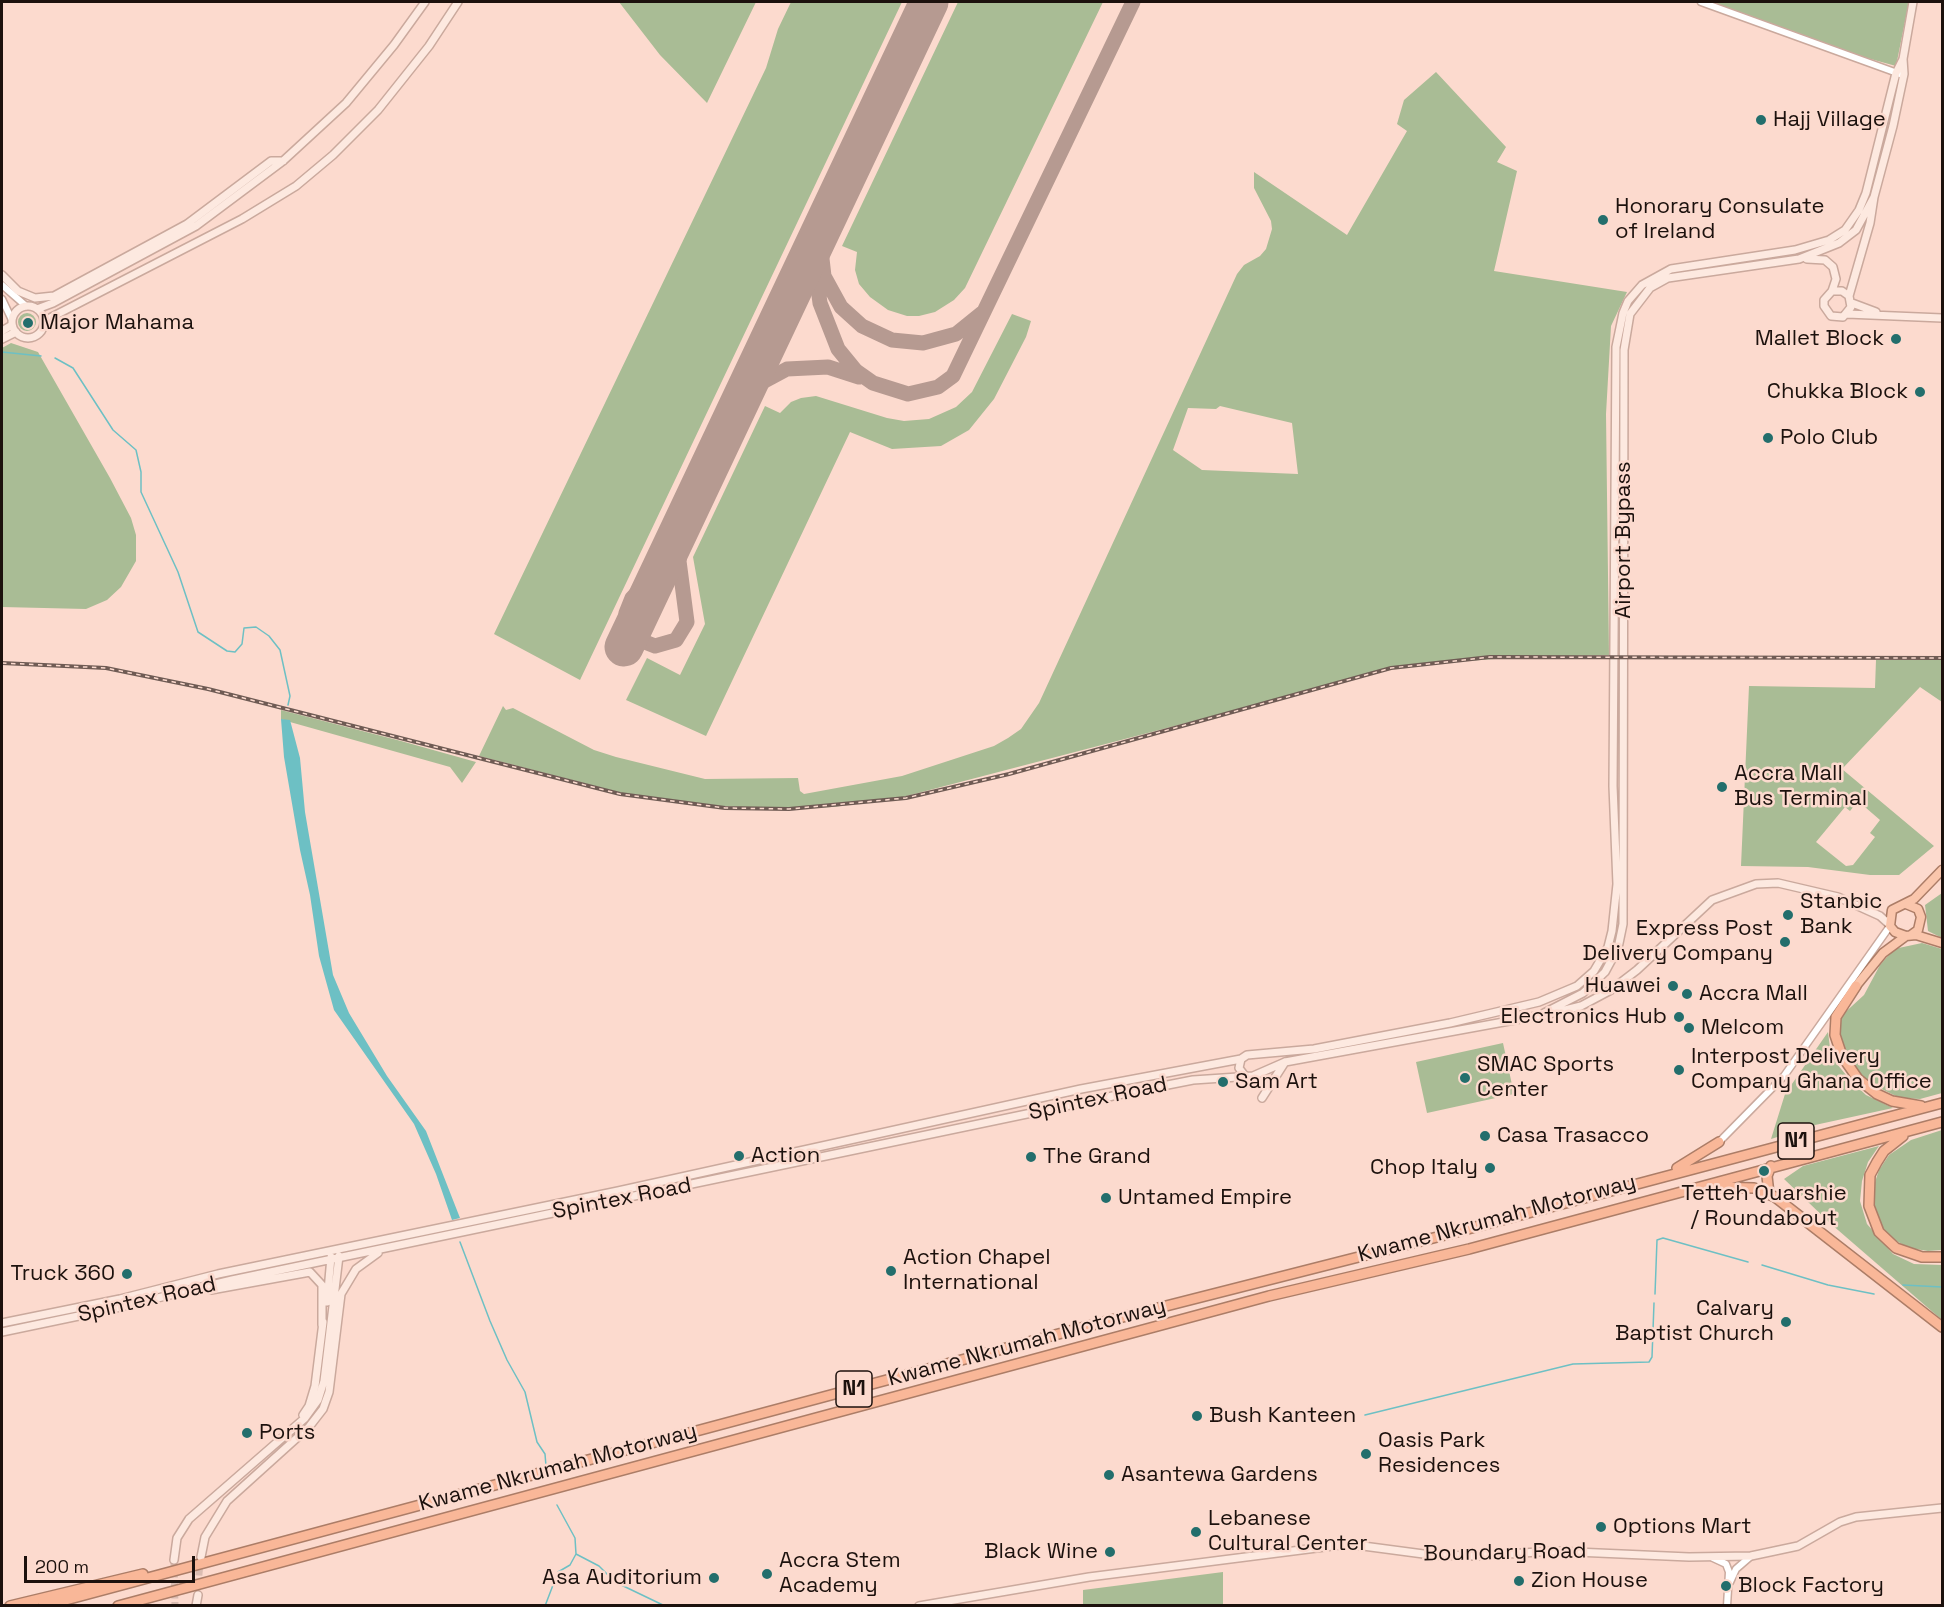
<!DOCTYPE html>
<style>
body{margin:0}
#map{position:relative;width:1944px;height:1607px;overflow:hidden;background:#fcdace;font-family:"Space Grotesk",sans-serif}
canvas{display:block}
.frame{position:absolute;inset:0;border:3px solid #1c110d;pointer-events:none}
.scale{position:absolute;left:24px;top:1556px;width:171px;height:27px;box-sizing:border-box;border:3px solid #1c110d;border-top:0;padding-left:8px;font-size:18px;line-height:21px;white-space:nowrap;color:#1c110d;-webkit-text-stroke:4px #fcdace;paint-order:stroke}
</style>
<div id="map">
<canvas width="1944" height="1607"></canvas>
<div class="frame"></div>
<div class="scale">200 m</div>
</div>
<script>
const ctx = document.querySelector('canvas').getContext('2d');
ctx.lineJoin = 'round';
function paint(path, color) { ctx.fillStyle = color; ctx.fill(path, 'evenodd'); }
const shape = rows => new Path2D(rows.map(r => 'M' + r).join(''));
function trace(path, color, width, dash) { ctx.strokeStyle = color; ctx.lineWidth = width; ctx.lineCap = dash ? 'butt' : 'round'; ctx.setLineDash(dash || []); ctx.stroke(path); }
function label(font, color, halo, rows, align = 'center') {
  ctx.font = font + ' "Space Grotesk",sans-serif'; ctx.lineWidth = 5; ctx.setLineDash([]); ctx.textBaseline = 'middle'; ctx.strokeStyle = halo; ctx.fillStyle = color; for (const [text, x, y, turn = 0] of rows) {
    ctx.save(); ctx.translate(x, y); ctx.rotate((+turn || 0) * Math.PI / 180); ctx.textAlign = isNaN(turn) ? turn : align; if (halo) ctx.strokeText(text, 0, 0); ctx.fillText(text, 0, 0); ctx.restore();
  }
}
paint(shape([
 [619,2,756,2,707,103,660,55],
 [791,2,902,2,580,680,494,634,766,68,778,29],
 [958,2,1103,2,965,288,954,300,935,312,919,316,907,316,888,310,870,297,859,284,855,270,857,252,842,246],
 [1701,2,1909,2,1896,66,1805,41],
 [1436,72,1506,147,1497,162,1517,171,1494,271,1627,292,1611,326,1606,414,1609,655,1524,657,1408,665,899,798,833,807,792,809,689,805,626,794,479,756,503,706,506,710,513,708,594,750,616,757,705,779,798,778,800,791,804,794,902,776,994,746,1008,738,1021,729,1039,703,1237,274,1244,265,1260,256,1266,249,1272,229,1271,221,1254,188,1254,172,1347,235,1407,131,1397,124,1404,100],
 [1220,406,1292,423,1298,474,1202,470,1173,450,1188,408,1216,409],
 '18 322a9 9 0 1 1 18 0a9 9 0 1 1-18 0Z',
 [1012,314,1031,321,1026,337,994,399,969,430,941,446,892,449,850,432,706,736,626,700,647,658,680,675,705,624,693,557,765,406,780,413,791,402,801,398,816,396,887,418,904,421,929,419,956,407,972,392],
 [11,343,38,352,110,478,131,518,136,535,136,561,121,587,107,600,86,609,2,607,2,348],
 [1876,660,1942,660,1942,702,1920,687,1842,769,1934,846,1899,875,1870,875,1808,867,1741,866,1749,686,1875,688],
 [1858,801,1880,820,1870,833,1875,837,1853,865,1846,866,1816,842,1845,807,1850,811],
 [281,710,401,741,476,762,462,783,450,767,290,722,281,719],
 [1942,893,1942,938,1928,931,1925,905],
 [1922,943,1942,949,1942,1093,1920,1099,1900,1098,1863,1080,1847,1059,1840,1039,1840,1017,1864,995,1880,965,1894,949],
 [1828,1032,1830,1048,1837,1064,1851,1081,1866,1095,1893,1108,1815,1125,1771,1139,1785,1094],
 [1503,1043,1514,1094,1427,1113,1416,1062],
 [1942,1130,1942,1250,1928,1251,1909,1248,1893,1239,1884,1230,1875,1208,1874,1185,1879,1170,1889,1155,1911,1140],
 [1879,1146,1868,1162,1862,1181,1860,1201,1867,1224,1893,1254,1914,1264,1942,1265,1942,1320,1831,1224,1784,1179,1803,1166],
 [1223,1572,1223,1605,1083,1605,1083,1590]
]), '#a9bc95');
paint(shape([
 [281,719,290,720,300,758,305,812,333,975,349,1013,387,1076,426,1131,460,1218,452,1220,436,1174,414,1124,334,1010,319,956,310,895,300,850,284,757]
]), '#6dc0c4');
trace(shape([
 [2,352,41,356],
 [55,358,73,368,113,430,136,450,141,472,141,492,178,572,198,632,227,651,235,652,242,644,244,628,256,627,269,636,280,650,290,696,288,705],
 [460,1242,490,1321,507,1360,525,1392,537,1442,545,1454,546,1466],
 [1762,1265,1828,1285,1874,1294],
 [1903,1285,1942,1287],
 [1655,1294,1657,1240,1663,1238,1748,1262],
 [1365,1415,1573,1364,1649,1362,1652,1357,1654,1303],
 [557,1505,575,1538,576,1554,599,1566,615,1582,665,1606],
 [545,1606,558,1572,570,1565,576,1554]
]), '#6dc0c4', 1.5);
trace(shape([
 [829,213,821,250,824,276,841,307,862,326,892,340,923,343,956,334,982,313],
 [822,237,816,273,820,303,838,349,856,371,873,383,908,394,938,387,953,376,1133,2],
 [734,414,759,384,787,369,828,367,859,377],
 [661,567,632,598,626,613,627,627,632,637,655,646,676,640,687,622,679,561,685,518]
]), '#b69a91', 15);
trace(shape([
 [624,647,929,2]
]), '#b69a91', 39);
trace(shape([
 [174,1560,175,1606],
 [198,1586,200,1562]
]), '#dabcb1', 7, [7, 3.5]);
const tertiary = shape([
 [1701,2,1900,74],
 [2,285,26,306],
 [2,299,12,320],
 [1719,1142,1784,1076,1890,926],
 [1713,1558,1726,1564,1729,1572,1727,1606],
 [1730,1582,1736,1569,1751,1556]
]);
const secondary = shape([
 [1807,259,1825,260,1833,267,1836,279,1832,291,1824,300,1824,306,1831,316,1843,317,1851,307,1849,296,1842,291,1832,291],
 [2,275,18,291,35,298,54,296,187,224,271,161,283,161],
 [1849,296,1870,223,1874,197,1893,126,1904,74,1903,59,1913,2],
 [1852,303,1876,312],
 '12 322a16 16 0 1 1 32 0a16 16 0 1 1-32 0Z',
 [37,309,53,303,196,226,283,161,346,103,394,45,425,2],
 [1847,314,1942,318],
 [44,321,242,219,296,186,333,155,378,110,429,46,458,2],
 [2,331,12,325],
 [2,339,16,332],
 [1544,1013,1583,993,1605,972,1618,948,1623,924,1624,350,1630,314,1650,288,1668,278,1799,259,1839,243,1856,230,1874,197],
 [1241,1059,1239,1068,1245,1076],
 [1262,1098,1285,1062],
 [211,1290,310,1272,322,1285,322,1325],
 [327,1302,331,1257],
 [2,1323,120,1299,218,1274,618,1191,1081,1089,1241,1059,1247,1055,1314,1049,1450,1023,1539,1002,1577,986,1594,971,1608,947,1612,931,1617,884,1613,786,1616,347,1623,313,1628,301,1642,285,1671,269,1795,250,1829,240,1845,230,1859,210,1866,193,1896,73,1903,59],
 [2,1332,112,1309,232,1280,1132,1092,1193,1080,1253,1076,1285,1062,1553,1013,1581,1006,1611,990,1637,970,1712,900,1756,884,1778,883,1838,897,1880,916,1890,925],
 [303,1415,309,1406,315,1386,323,1322],
 [201,1557,205,1537,227,1501,309,1427,323,1409,329,1392,341,1294,356,1269,378,1253],
 [174,1560,177,1538,189,1519,305,1418,318,1400,324,1381,339,1256],
 [196,1606,198,1595],
 [919,1606,1089,1577,1348,1544,1431,1555,1477,1556,1553,1551,1689,1557,1751,1556,1798,1546,1840,1522,1856,1517,1942,1508]
]);
const trunk = shape([
 [1906,904,1918,909,1921,917,1918,930,1911,935],
 [1906,936,1895,932,1890,926,1892,910,1914,899,1942,870],
 [1856,986,1883,953,1906,936,1916,935,1942,943]
]);
const motorway = shape([
 [1856,986,1836,1017,1835,1035,1842,1056,1858,1079,1877,1094,1892,1101,1921,1106],
 [1903,1136,1884,1151,1877,1162,1870,1175,1869,1206,1879,1232,1896,1248,1922,1257,1942,1257],
 [1677,1168,1719,1142],
 [1713,1187,1754,1188,1775,1197,1942,1327],
 [1769,1194,1767,1176,1771,1166],
 [10,1606,143,1574],
 [43,1606,1107,1321,1449,1234,1942,1103],
 [118,1606,1269,1296,1469,1249,1942,1122]
]);
trace(tertiary, '#caa99d', 9);
trace(secondary, '#caa99d', 10);
trace(trunk, '#ac7d67', 11);
trace(motorway, '#ac7d67', 12);
trace(tertiary, '#fff', 6);
trace(secondary, '#fde9e0', 7);
trace(trunk, '#fac6ac', 8);
trace(motorway, '#f9b798', 9);
const rail = shape([
 [2,663,106,668,208,689,620,794,725,808,789,809,906,798,1009,774,1391,668,1490,657,1942,658]
]);
trace(rail, '#6f5b54', 4);
trace(rail, '#fcdace', 1.5, [4.5]);
for (const [x, y, r, color] of [
 [1761,120,6,"#236e6c"],
 [1603,220,6,"#236e6c"],
 [28,323,6,"#236e6c"],
 [1896,339,6,"#236e6c"],
 [1920,392,6,"#236e6c"],
 [1768,438,6,"#236e6c"],
 [1722,787,6,"#236e6c"],
 [1788,915,6,"#236e6c"],
 [1785,942,6,"#236e6c"],
 [1673,986,6,"#236e6c"],
 [1687,994,6,"#236e6c"],
 [1679,1017,6,"#236e6c"],
 [1689,1028,6,"#236e6c"],
 [1679,1070,6,"#236e6c"],
 [1465,1078,6,"#236e6c"],
 [1223,1082,6,"#236e6c"],
 [1485,1136,6,"#236e6c"],
 [739,1156,6,"#236e6c"],
 [1031,1157,6,"#236e6c"],
 [1490,1168,6,"#236e6c"],
 [1764,1171,6,"#236e6c"],
 [1106,1198,6,"#236e6c"],
 [891,1271,6,"#236e6c"],
 [127,1274,6,"#236e6c"],
 [1786,1322,6,"#236e6c"],
 [1197,1416,6,"#236e6c"],
 [247,1433,6,"#236e6c"],
 [1366,1454,6,"#236e6c"],
 [1109,1475,6,"#236e6c"],
 [1601,1527,6,"#236e6c"],
 [1196,1532,6,"#236e6c"],
 [1110,1552,6,"#236e6c"],
 [767,1574,6,"#236e6c"],
 [714,1578,6,"#236e6c"],
 [1519,1581,6,"#236e6c"],
 [1726,1586,6,"#236e6c"]
]) { const dot = new Path2D(); dot.arc(x, y, r, 0, 2 * Math.PI); ctx.fillStyle = color; ctx.fill(dot); trace(dot, '#fcdace', 2); }
for (const [x, y, w] of [
 [1796,1141,36],
 [854,1389,36]
]) { const box = new Path2D(); box.roundRect(x - w / 2, y - 18, w, 36, 4.5); ctx.fillStyle = '#fcdace'; ctx.fill(box); trace(box, '#1c110d', 1.5); }
label('bold 21px', '#1c110d', null, [
 ["N1",1796,1141],
 ["N1",854,1389]
]);
label('22px', '#1c110d', '#fcdace', [
 ["Hajj Village",1773,120],
 ["Honorary Consulate",1615,207],
 ["of Ireland",1615,232],
 ["Major Mahama",40,323],
 ["Mallet Block",1884,339,"right"],
 ["Chukka Block",1908,392,"right"],
 ["Polo Club",1780,438],
 ["Accra Mall",1734,774],
 ["Bus Terminal",1734,799],
 ["Stanbic",1800,902],
 ["Bank",1800,927],
 ["Express Post",1773,929,"right"],
 ["Delivery Company",1773,954,"right"],
 ["Huawei",1661,986,"right"],
 ["Accra Mall",1699,994],
 ["Electronics Hub",1667,1017,"right"],
 ["Melcom",1701,1028],
 ["Interpost Delivery",1691,1057],
 ["Company Ghana Office",1691,1082],
 ["SMAC Sports",1477,1065],
 ["Center",1477,1090],
 ["Sam Art",1235,1082],
 ["Casa Trasacco",1497,1136],
 ["Action",751,1156],
 ["The Grand",1043,1157],
 ["Chop Italy",1478,1168,"right"],
 ["Tetteh Quarshie",1764,1194,"center"],
 ["/ Roundabout",1764,1219,"center"],
 ["Untamed Empire",1118,1198],
 ["Action Chapel",903,1258],
 ["International",903,1283],
 ["Truck 360",115,1274,"right"],
 ["Calvary",1774,1309,"right"],
 ["Baptist Church",1774,1334,"right"],
 ["Bush Kanteen",1209,1416],
 ["Ports",259,1433],
 ["Oasis Park",1378,1441],
 ["Residences",1378,1466],
 ["Asantewa Gardens",1121,1475],
 ["Lebanese",1208,1519],
 ["Cultural Center",1208,1544],
 ["Options Mart",1613,1527],
 ["Black Wine",1098,1552,"right"],
 ["Accra Stem",779,1561],
 ["Academy",779,1586],
 ["Asa Auditorium",702,1578,"right"],
 ["Zion House",1531,1581],
 ["Block Factory",1738,1586]
], 'left');
label('22px', '#1c110d', '#fcdace', [
 ["Airport Bypass",1624,540,-90],
 ["Spintex Road",1098,1099,-12],
 ["Spintex Road",622,1199,-11],
 ["Kwame Nkrumah Motorway",1497,1219,-15],
 ["Spintex Road",147,1300,-13],
 ["Kwame Nkrumah Motorway",1027,1343,-15],
 ["Kwame Nkrumah Motorway",558,1468,-15],
 ["Boundary Road",1505,1553,-1]
]);
</script>
